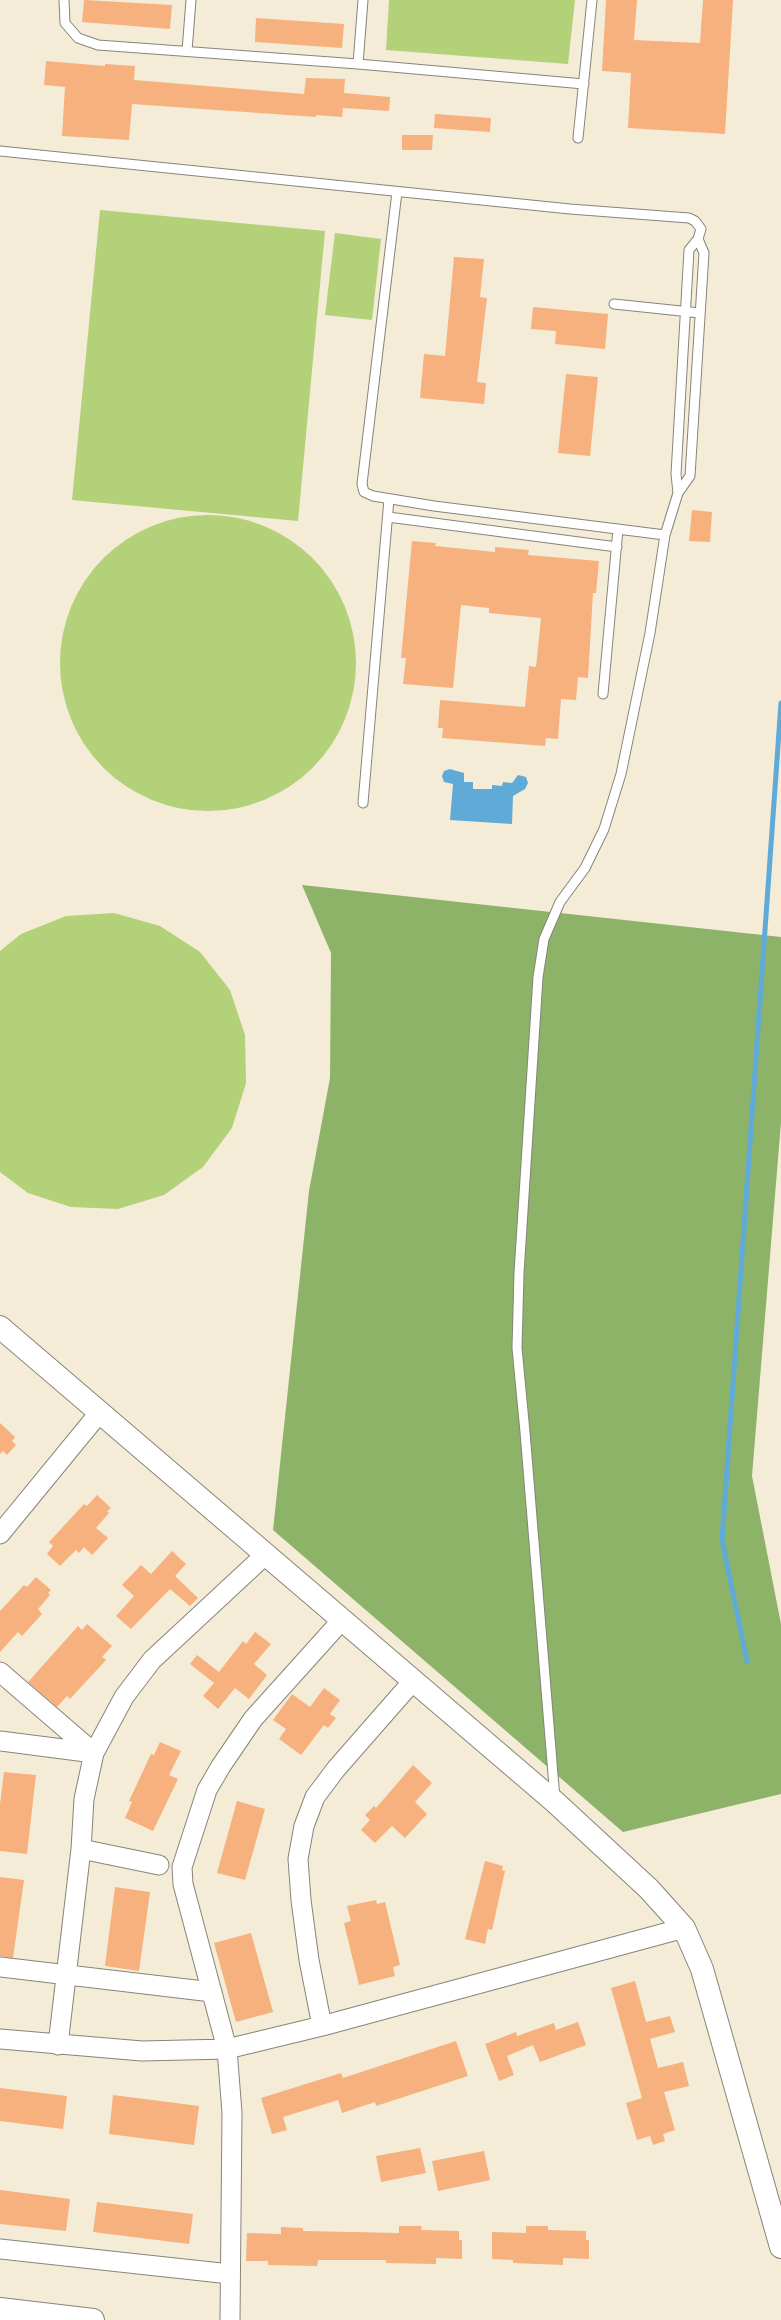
<!DOCTYPE html>
<style>
body{margin:0}
canvas{display:block;background:#f4ecd6}
</style>
<canvas width="781" height="2320"></canvas>
<script>
const ctx = document.querySelector('canvas').getContext('2d');
ctx.lineJoin = 'round';
function paint(path, color) { ctx.fillStyle = color; ctx.fill(path, 'evenodd'); }
const shape = rows => new Path2D(rows.map(r => 'M' + r).join(''));
function trace(path, color, width, dash) { ctx.strokeStyle = color; ctx.lineWidth = width; ctx.lineCap = dash ? 'butt' : 'round'; ctx.setLineDash(dash || []); ctx.stroke(path); }
paint(shape([
 [389,0,575,0,568,64,386,50],
 [100,210,325,231,298,521,72,500],
 [335,233,381,239,372,320,325,315],
 '60 663a148 148 0 1 1 296 0a148 148 0 1 1-296 0Z',
 [114,913,160,926,200,952,230,990,245,1035,246,1083,232,1128,203,1167,164,1195,118,1209,71,1207,28,1193,0,1172,0,951,21,934,66,916]
]), '#b2d179');
paint(shape([
 [302,885,781,937,781,1122,752,1476,781,1624,781,1794,623,1832,273,1530,309,1191,330,1078,331,953]
]), '#8db369');
paint(shape([
 [450,769,464,773,464,782,473,782,473,789,492,789,492,785,502,786,503,782,512,783,518,775,526,777,528,783,525,789,513,796,512,824,450,820,453,784,444,782,442,776,444,771]
]), '#5faad7');
trace(shape([
 [747,1661,722,1540,781,703]
]), '#5faad7', 5);
paint(shape([
 [84,0,172,5,170,29,82,22],
 [606,0,637,0,634,40,700,43,703,0,733,0,725,134,628,128,631,73,602,71],
 [256,18,344,24,342,48,255,42],
 [46,61,105,66,105,64,135,66,134,80,304,94,306,78,345,79,344,93,390,97,389,111,343,108,342,117,316,115,316,117,132,104,129,140,62,136,65,87,44,85],
 [435,114,491,118,490,132,434,128],
 [402,135,433,135,432,150,402,150],
 [454,257,484,259,480,297,487,298,477,382,486,383,484,404,420,398,424,354,445,356],
 [533,307,608,314,605,349,555,344,556,331,531,329],
 [566,374,598,377,590,456,558,453],
 [692,510,712,512,710,542,689,541],
 [412,541,436,543,435,546,495,552,495,547,529,550,528,555,599,561,596,593,593,593,588,678,578,677,576,700,561,699,558,739,546,738,545,746,442,738,443,728,438,728,440,700,525,707,529,666,536,667,541,618,489,613,489,608,461,605,453,688,403,684,406,658,401,658],
 [0,1423,15,1437,12,1441,16,1445,7,1455,3,1451,0,1454],
 [97,1495,111,1508,107,1511,109,1513,96,1528,108,1538,92,1555,84,1547,79,1553,76,1550,60,1566,47,1554,53,1546,49,1542,84,1504,87,1506],
 [172,1551,186,1564,175,1576,198,1598,190,1606,170,1589,131,1629,116,1616,134,1596,122,1585,141,1565,151,1574],
 [36,1577,51,1590,48,1593,50,1595,38,1609,42,1614,22,1636,18,1632,0,1652,0,1611,24,1585,27,1587],
 [87,1624,112,1646,102,1657,106,1660,70,1699,67,1696,57,1707,28,1682,78,1626,82,1630],
 [255,1632,271,1644,254,1664,267,1675,249,1699,235,1688,218,1709,203,1696,214,1683,190,1664,197,1655,219,1672,243,1641,246,1644],
 [324,1688,340,1700,330,1714,336,1718,328,1728,324,1725,301,1755,279,1739,286,1729,273,1720,292,1694,310,1707],
 [160,1742,181,1751,169,1775,178,1779,153,1831,125,1818,132,1802,129,1801,151,1754,154,1755],
 [413,1765,432,1783,415,1802,427,1814,405,1838,392,1826,375,1843,361,1830,370,1820,365,1815,374,1806,376,1808],
 [4,1772,36,1775,27,1854,0,1851,0,1804],
 [237,1801,265,1809,245,1880,217,1873],
 [485,1861,503,1866,502,1870,505,1871,492,1930,488,1929,485,1944,465,1939],
 [0,1877,24,1880,13,1958,0,1956],
 [115,1887,150,1892,139,1971,105,1966],
 [376,1900,377,1904,385,1902,400,1965,393,1967,395,1976,359,1985,344,1923,351,1921,347,1906],
 [251,1933,273,2012,236,2022,214,1943],
 [635,1981,646,2022,670,2016,675,2032,650,2039,658,2068,683,2062,689,2086,664,2092,675,2130,663,2134,665,2141,653,2145,650,2136,637,2140,626,2103,642,2098,611,1988],
 [578,2022,586,2045,540,2062,533,2045,507,2056,514,2075,499,2081,485,2044,516,2032,517,2036,554,2023,556,2030],
 [456,2041,468,2076,376,2106,375,2102,342,2113,338,2100,283,2117,287,2130,272,2134,261,2098,341,2073,343,2078],
 [0,2088,67,2096,63,2129,0,2121],
 [113,2095,199,2106,194,2145,109,2134],
 [420,2148,426,2173,381,2182,376,2156],
 [484,2151,490,2180,438,2191,432,2161],
 [0,2190,70,2199,66,2231,0,2224],
 [97,2202,193,2214,189,2244,93,2232],
 [399,2226,422,2226,421,2230,459,2231,459,2240,462,2240,462,2259,436,2258,436,2264,386,2263,386,2260,318,2260,317,2266,268,2265,268,2261,246,2261,247,2233,281,2234,281,2227,303,2228,303,2231,399,2233],
 [526,2226,548,2226,548,2230,586,2231,586,2240,589,2240,589,2259,563,2258,563,2265,513,2263,513,2260,492,2259,492,2232,526,2233]
]), '#f6b17f');
const service = shape([
 [64,0,65,23,78,38,98,45,358,64,584,84],
 [187,51,191,0],
 [358,64,363,0],
 [578,138,592,0],
 [0,151,570,209,689,218,695,221,701,229,698,239,689,250,676,474,678,493],
 [397,192,362,484,364,492,373,496,434,506,665,535],
 [614,304,700,313],
 [388,517,617,547],
 [603,694,618,529],
 [363,803,389,499],
 [555,1799,525,1432,517,1348,519,1273,538,977,544,939,560,902,585,868,604,829,621,774,650,633,665,535,678,493,690,476,704,253,698,239]
]);
const minor = shape([
 [0,1534,100,1412],
 [0,1672,94,1753],
 [0,1741,94,1753],
 [81,1849,159,1865],
 [0,1967,212,1992],
 [322,2026,309,1960,301,1900,298,1859,304,1826,315,1797,336,1769,413,1681],
 [0,2039,142,2051,227,2049,322,2026,684,1928],
 [58,2045,81,1849,84,1799,94,1753,124,1697,152,1660,265,1555],
 [0,2249,230,2274],
 [230,2320,232,2113,227,2049,183,1884,182,1867,207,1790,221,1766,253,1719,342,1620]
]);
const tertiary = shape([
 [0,1327,555,1802,649,1889,684,1928,702,1969,781,2247],
 [0,2309,93,2320]
]);
trace(service, '#888479', 11);
trace(minor, '#888479', 21);
trace(tertiary, '#888479', 24);
trace(service, '#fff', 9);
trace(minor, '#fff', 19);
trace(tertiary, '#fff', 22);
</script>
